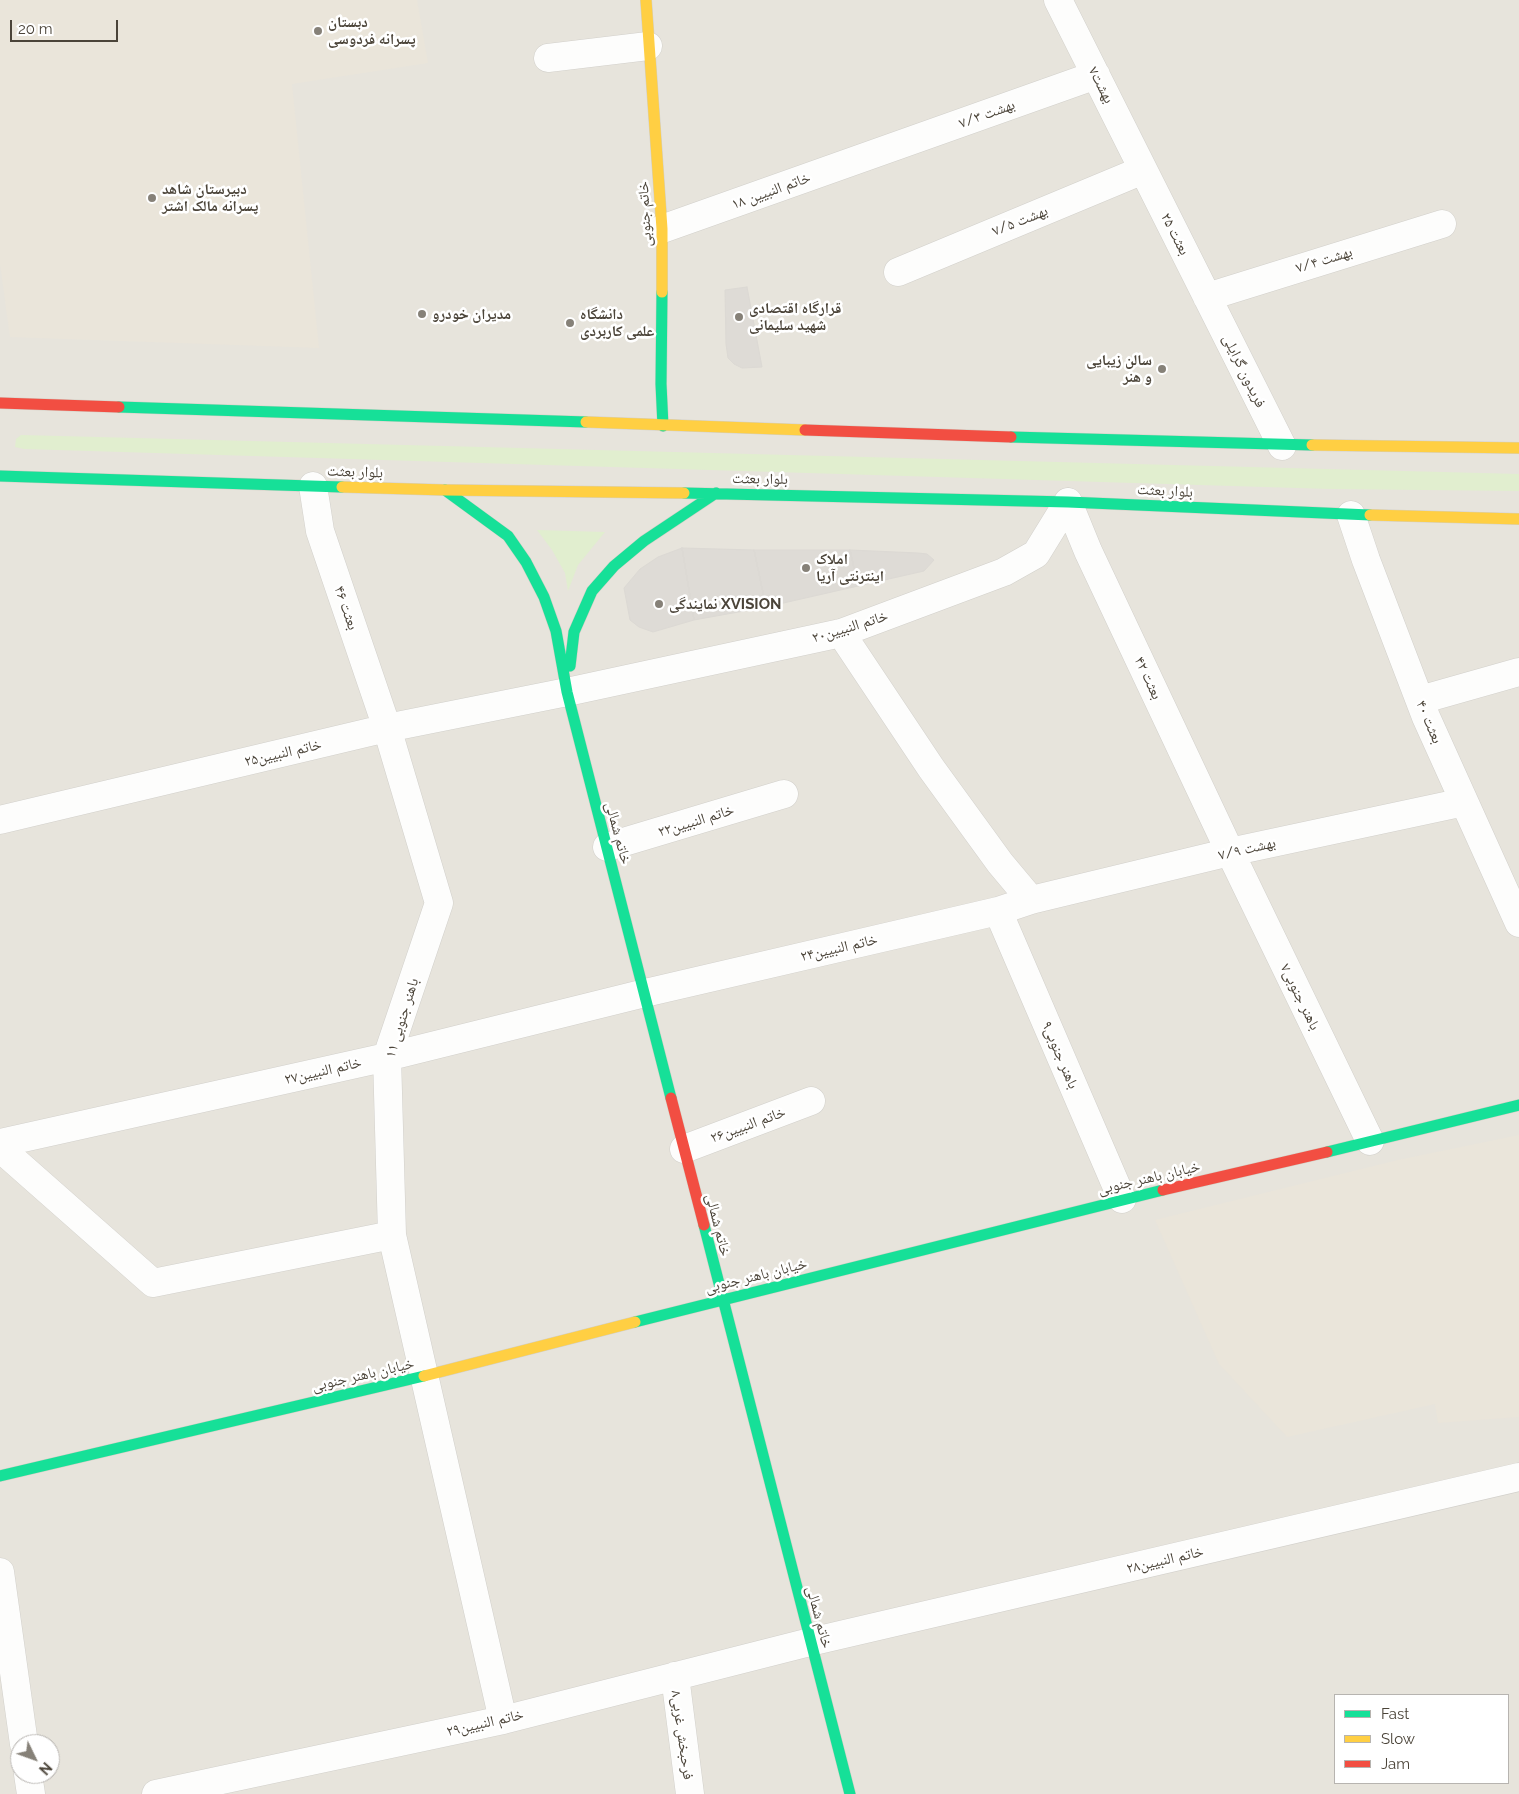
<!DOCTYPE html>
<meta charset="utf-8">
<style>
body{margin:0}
#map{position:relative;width:1519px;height:1794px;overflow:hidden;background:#f4f2ee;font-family:Raleway,sans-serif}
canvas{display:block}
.legend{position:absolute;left:1334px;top:1694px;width:175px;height:90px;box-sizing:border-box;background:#fff;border:1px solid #b7b4b0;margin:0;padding:6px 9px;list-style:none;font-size:15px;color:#4b4439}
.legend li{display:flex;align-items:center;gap:10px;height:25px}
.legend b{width:25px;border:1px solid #b7b4b0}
.north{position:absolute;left:10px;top:1734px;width:50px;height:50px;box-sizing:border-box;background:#fff;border:1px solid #b7b4b0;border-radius:50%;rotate:132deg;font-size:14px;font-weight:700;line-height:20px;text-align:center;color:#4b4439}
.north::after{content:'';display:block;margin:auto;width:18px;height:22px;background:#868178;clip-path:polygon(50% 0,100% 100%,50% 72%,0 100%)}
.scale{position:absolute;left:10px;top:20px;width:108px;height:22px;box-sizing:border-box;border:2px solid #4b4439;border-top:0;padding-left:6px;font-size:15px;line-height:18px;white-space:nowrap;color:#4b4439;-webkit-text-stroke:4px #fff;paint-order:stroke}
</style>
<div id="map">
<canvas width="1519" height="1794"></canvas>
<ul class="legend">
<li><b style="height:6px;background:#16e098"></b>Fast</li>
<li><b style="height:6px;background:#ffcf43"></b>Slow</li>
<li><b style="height:6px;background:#f24e42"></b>Jam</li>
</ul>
<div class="north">N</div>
<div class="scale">20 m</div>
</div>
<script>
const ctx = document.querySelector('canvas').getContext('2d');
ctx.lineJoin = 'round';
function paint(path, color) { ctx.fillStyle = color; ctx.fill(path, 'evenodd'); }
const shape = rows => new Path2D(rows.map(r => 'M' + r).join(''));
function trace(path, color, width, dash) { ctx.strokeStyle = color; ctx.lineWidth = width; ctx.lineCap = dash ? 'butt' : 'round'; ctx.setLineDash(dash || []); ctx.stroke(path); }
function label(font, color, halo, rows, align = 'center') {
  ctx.font = font + ' Raleway,"Noto Naskh Arabic",sans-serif'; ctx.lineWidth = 5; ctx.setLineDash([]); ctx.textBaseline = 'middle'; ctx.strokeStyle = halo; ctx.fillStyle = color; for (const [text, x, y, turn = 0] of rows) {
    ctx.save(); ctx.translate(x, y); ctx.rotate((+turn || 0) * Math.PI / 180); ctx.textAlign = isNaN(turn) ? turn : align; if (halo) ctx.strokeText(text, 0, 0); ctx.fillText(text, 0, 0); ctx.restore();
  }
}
paint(shape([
 [0,0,1519,0,1519,1794,0,1794],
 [1335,1695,1508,1695,1508,1783,1335,1783],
 [20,1744,50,1744,50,1774,20,1774]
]), '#e7e4dc');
paint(shape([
 [0,0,417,0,428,63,292,84,319,348,10,337,0,264],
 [1519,1135,1519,1417,1438,1423,1435,1404,1287,1437,1219,1364,1155,1220,1398,1160]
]), '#eae5da');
paint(shape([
 [21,435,1519,474,1519,491,1330,489,24,449,15,447,16,439],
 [537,530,605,532,578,565,568,591,565,573,552,550]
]), '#e1eecf');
const building = shape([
 [747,287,762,367,742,368,734,364,728,358,726,344,725,290,747,287],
 [682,548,754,550,766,607,694,620,682,548],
 [682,548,694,620,653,632,639,627,630,620,624,588,640,569,658,557,682,548],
 [754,550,850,550,858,586,766,607,754,550],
 [850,550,918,553,927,554,934,560,924,571,858,586,850,550]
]);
paint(building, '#dedbd6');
trace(building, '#dcd9d4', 1);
const street = shape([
 [1058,0,1282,446],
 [548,58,648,46],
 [662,229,1096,75],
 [898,272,1143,170],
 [1207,297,1442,224],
 [313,486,320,531,387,728,439,903,387,1057,392,1235,503,1720],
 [1068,502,1088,551,1230,852,1370,1141],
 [1351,515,1366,560,1426,717,1519,923],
 [841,633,931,768,1000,863,1031,900],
 [1420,700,1519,672],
 [0,820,387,728,567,692,841,633,1004,572,1036,554,1068,502],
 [607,847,784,794],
 [998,911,1122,1199],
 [0,1143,387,1057,645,993,998,911,1031,900,1230,852,1464,802],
 [0,1148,153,1283,392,1235],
 [684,1149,811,1101],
 [0,1572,24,1744],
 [675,1676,690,1794],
 [28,1774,31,1794],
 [156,1794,503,1720,810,1642,1519,1477]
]);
const fast = shape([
 [662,292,661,384,663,426],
 [119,407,586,422],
 [1011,437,1312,445],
 [0,476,342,487],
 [445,490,508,536,526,562,544,597,556,631,567,692,671,1098],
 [684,493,1068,502,1370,515],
 [570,666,574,632,592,591,614,566,644,541,716,493],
 [1327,1152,1519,1105],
 [704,1225,850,1794],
 [635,1322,1163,1190],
 [0,1476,424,1376]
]);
const slow = shape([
 [646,0,662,229,662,292],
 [586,422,805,430],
 [1312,445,1519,448],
 [342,487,445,490,684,493],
 [1370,515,1519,519],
 [424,1376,635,1322]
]);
const jam = shape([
 [0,403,119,407],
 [805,430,1011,437],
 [671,1098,704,1225],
 [1163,1190,1327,1152]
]);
trace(street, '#d2d0cb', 29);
trace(fast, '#d3cfc5', 12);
trace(slow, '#d3cfc5', 12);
trace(jam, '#d3cfc5', 12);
trace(street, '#fdfdfc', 28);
trace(fast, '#16e098', 11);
trace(slow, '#ffcf43', 11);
trace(jam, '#f24e42', 11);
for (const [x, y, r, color] of [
 [318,31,5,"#868178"],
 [152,198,5,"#868178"],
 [422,314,5,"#868178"],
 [739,317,5,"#868178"],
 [570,323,5,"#868178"],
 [1162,369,5,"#868178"],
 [806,568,5,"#868178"],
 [659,604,5,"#868178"]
]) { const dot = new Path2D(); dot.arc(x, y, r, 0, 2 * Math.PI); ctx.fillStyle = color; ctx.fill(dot); trace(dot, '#fff', 2); }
label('bold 15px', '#4b4439', '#fff', [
 ["دبستان",328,22],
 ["پسرانه فردوسی",328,39],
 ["دبیرستان شاهد",162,189],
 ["پسرانه مالک اشتر",162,206],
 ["قرارگاه اقتصادی",749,308],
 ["شهید سلیمانی",749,325],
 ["مدیران خودرو",432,314],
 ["دانشگاه",580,314],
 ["علمی کاربردی",580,331],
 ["سالن زیبایی",1152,360,"right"],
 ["و هنر",1152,377,"right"],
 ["املاک",816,559],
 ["اینترنتی آریا",816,576],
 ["نمایندگی XVISION",669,604]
], 'left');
label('15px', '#4b4439', '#fff', [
 ["بهشت۷",1101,85,63],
 ["بهشت ۷/۳",987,114,-20],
 ["خاتم النبیین ۱۸",771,191,-20],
 ["خاتم جنوبی",645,214,-93],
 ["بهشت ۷/۵",1020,221,-22],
 ["بعثت ۲۵",1175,234,63],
 ["بهشت ۷/۴",1324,260,-17],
 ["فریدون گرایلی",1244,371,64],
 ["بلوار بعثت",355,472,2],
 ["بلوار بعثت",760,479,1],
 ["بلوار بعثت",1165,491,3],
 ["بعثت ۴۶",346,608,71],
 ["خاتم النبیین۲۰",850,627,-17],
 ["بعثت ۴۲",1148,678,65],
 ["بعثت ۴۰",1429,722,67],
 ["خاتم النبیین۲۵",283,753,-13],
 ["خاتم النبیین۲۲",696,821,-17],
 ["خاتم شمالی",618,833,75],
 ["بهشت ۷/۹",1247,849,-13],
 ["خاتم النبیین۲۴",839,948,-13],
 ["باهنر جنوبی۷",1300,997,64],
 ["باهنر جنوبی ۱۱",402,1018,-73],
 ["باهنر جنوبی۹",1060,1055,67],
 ["خاتم النبیین۲۷",323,1071,-13],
 ["خاتم النبیین۲۶",748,1125,-20],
 ["خیابان باهنر جنوبی",1149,1178,-13],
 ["خاتم شمالی",718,1225,76],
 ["خیابان باهنر جنوبی",756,1276,-14],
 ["خیابان باهنر جنوبی",363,1375,-13],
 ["خاتم النبیین۲۸",1165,1560,-13],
 ["خاتم شمالی",819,1617,75],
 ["خاتم النبیین۲۹",485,1723,-13],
 ["فرحبخش غربی۸",682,1735,82]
]);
</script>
